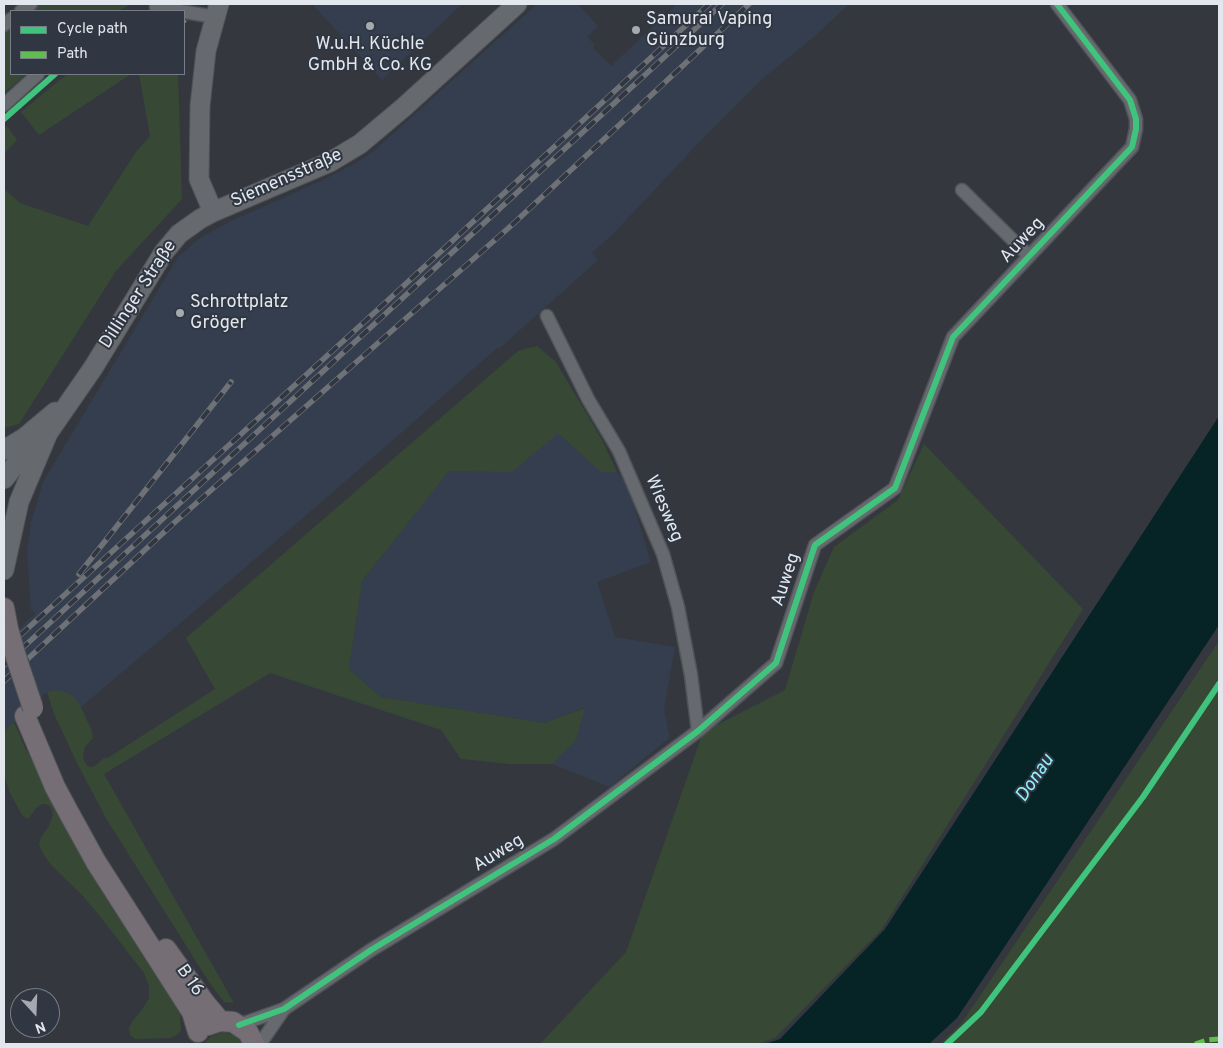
<!DOCTYPE html>
<meta charset="utf-8">
<style>
body{margin:0}
#map{position:relative;width:1223px;height:1048px;overflow:hidden;background:#34383e;font-family:Overpass,sans-serif}
canvas{display:block}
.frame{position:absolute;inset:0;border:5px solid #e2e7ee;pointer-events:none}
.legend{position:absolute;left:10px;top:10px;width:175px;height:65px;box-sizing:border-box;background:#303742;border:1px solid #777d87;margin:0;padding:6px 9px;list-style:none;font-size:15px;color:#e2e7ee}
.legend li{display:flex;align-items:center;gap:10px;height:25px}
.legend b{width:25px;border:1px solid #777d87}
.north{position:absolute;left:10px;top:988px;width:50px;height:50px;box-sizing:border-box;background:#303742;border:1px solid #777d87;border-radius:50%;rotate:160deg;font-size:14px;font-weight:700;line-height:20px;text-align:center;color:#e2e7ee}
.north::after{content:'';display:block;margin:auto;width:18px;height:22px;background:#a5aab0;clip-path:polygon(50% 0,100% 100%,50% 72%,0 100%)}
</style>
<div id="map">
<canvas width="1223" height="1048"></canvas>
<div class="frame"></div>
<ul class="legend">
<li><b style="height:6px;background:#40c37c"></b>Cycle path</li>
<li><b style="height:6px;background:#5fbe4e"></b>Path</li>
</ul>
<div class="north">N</div>
</div>
<script>
const ctx = document.querySelector('canvas').getContext('2d');
ctx.lineJoin = 'round';
function paint(path, color) { ctx.fillStyle = color; ctx.fill(path, 'evenodd'); }
const shape = rows => new Path2D(rows.map(r => 'M' + r).join(''));
function trace(path, color, width, dash) { ctx.strokeStyle = color; ctx.lineWidth = width; ctx.lineCap = dash ? 'butt' : 'round'; ctx.setLineDash(dash || []); ctx.stroke(path); }
function label(font, color, halo, rows, align = 'center') {
  ctx.font = font + ' Overpass,sans-serif'; ctx.lineWidth = 4; ctx.setLineDash([]); ctx.textBaseline = 'middle'; ctx.strokeStyle = halo; ctx.fillStyle = color; for (const [text, x, y, turn = 0] of rows) {
    ctx.save(); ctx.translate(x, y); ctx.rotate((+turn || 0) * Math.PI / 180); ctx.textAlign = isNaN(turn) ? turn : align; if (halo) ctx.strokeText(text, 0, 0); ctx.fillText(text, 0, 0); ctx.restore();
  }
}
paint(shape([
 [312,4,462,4,382,80],
 [537,4,578,4,598,26,587,37,595,45,593,48,611,66,677,4,849,4,816,35,760,81,707,134,613,234,592,253,598,260,500,348,497,348,391,442,190,615,81,707,74,697,54,690,47,692,4,731,4,643,36,613,31,610,27,552,31,522,43,482,178,257,200,238,229,222,321,181,354,164,374,151],
 [525,373,627,483,651,562,597,582,615,637,675,647,664,710,670,737,610,787,552,764,576,740,584,708,544,723,381,697,349,669,362,581]
]), '#343e4e');
paint(shape([
 [30,4,132,4,118,11,22,11],
 [11,21,11,74,26,74,4,93,4,28],
 [67,74,131,74,39,135,21,112],
 [139,74,178,74,182,199,116,271,19,424,4,428,4,189,20,203,88,226,136,152,150,136],
 [7,126,17,140,4,154,4,129],
 [537,346,556,362,602,440,617,472,601,472,558,433,512,472,449,471,362,581,349,669,381,697,544,723,585,708,576,740,552,764,510,764,461,759,441,730,270,673,104,774,234,1003,224,1002,209,982,107,820,77,763,55,716,47,692,54,690,66,692,74,697,81,707,91,729,93,738,85,747,83,758,87,766,92,767,98,764,104,757,106,759,215,689,186,638,518,351],
 [924,444,1083,609,882,929,775,1038,757,1044,540,1044,626,952,703,732,785,690,814,592,834,547,898,500],
 [1219,641,1219,1044,940,1044,961,1024],
 [14,722,25,748,40,770,182,1009,180,1014,181,1030,177,1035,170,1038,135,1039,130,1035,129,1028,132,1022,143,1008,149,998,149,986,144,973,103,920,82,895,51,865,44,855,39,845,41,837,49,826,53,815,51,807,46,804,42,804,36,808,28,819,22,815,10,793,4,776,4,731],
 [223,1032,236,1036,243,1044,204,1044,210,1037]
]), '#374834');
paint(shape([
 [1219,416,1219,625,957,1018,929,1044,765,1044,780,1039,885,929]
]), '#062326');
const street = shape([
 [156,7,215,17],
 [21,11,31,4],
 [4,25,11,19],
 [4,105,38,74],
 [962,190,1029,256],
 [547,316,588,399,619,451,663,554,678,607,691,675,698,731],
 [239,1025,284,1009,371,950,554,839,698,731,776,663,815,545,895,488,953,337,1132,147,1136,129,1136,119,1130,100,1057,4],
 [260,1044,284,1009]
]);
const secondary = shape([
 [213,212,199,179,200,106,206,51,219,4],
 [4,450,24,438,55,412],
 [4,479,20,459,42,439],
 [4,570,19,502,48,433,93,368,164,252,179,234,200,219,213,212,330,162,360,144,404,107,517,4]
]);
const primary = shape([
 [4,608,8,629],
 [25,716,55,787,69,813,96,862,192,1012,198,1032],
 [166,949,205,1003,220,1021],
 [208,1025,220,1021,233,1022,248,1032,254,1044]
]);
trace(street, '#505459', 15);
trace(secondary, '#505459', 21);
trace(primary, '#505459', 22);
trace(street, '#66696e', 12);
trace(secondary, '#66696e', 19);
trace(primary, '#756e74', 20);
const rail = shape([
 [79,574,231,382],
 [4,650,385,303,709,4],
 [4,665,722,4],
 [4,681,175,522,513,224,749,4]
]);
trace(rail, '#6e7175', 5.5);
trace(rail, '#303742', 4, [11]);
const primaryBridge = shape([
 [8,629,17,660,33,708]
]);
trace(primaryBridge, '#505459', 22, []);
trace(primaryBridge, '#756e74', 20);
trace(shape([
 [184,22,185,23],
 [1195,1044,1207,1040,1219,1039]
]), '#5fbe4e', 5, [10, 5]);
trace(shape([
 [4,119,55,74],
 [239,1025,284,1009,371,950,554,839,698,731,776,663,815,545,895,488,953,337,1132,147,1136,129,1136,119,1130,100,1057,4],
 [947,1044,981,1012,1143,797,1219,684]
]), '#40c37c', 6);
for (const [x, y, r, color] of [
 [370,26,5,"#a5aab0"],
 [636,30,5,"#a5aab0"],
 [180,313,5,"#a5aab0"]
]) { const dot = new Path2D(); dot.arc(x, y, r, 0, 2 * Math.PI); ctx.fillStyle = color; ctx.fill(dot); trace(dot, '#303742', 2); }
label('18px', '#e2e7ee', '#303742', [
 ["Samurai Vaping",646,20],
 ["Günzburg",646,41],
 ["W.u.H. Küchle",370,45,"center"],
 ["GmbH & Co. KG",370,66,"center"],
 ["Schrottplatz",190,303],
 ["Gröger",190,324]
], 'left');
label('18px', '#e2e7ee', '#303742', [
 ["Siemensstraße",287,179,-24],
 ["Auweg",1023,241,-47],
 ["Dillinger Straße",139,295,-57],
 ["Wiesweg",663,509,67],
 ["Auweg",787,580,-72],
 ["Auweg",499,854,-31],
 ["B 16",189,981,55]
]);
label('italic 19px', '#91f2fe', '#303742', [
 ["Donau",1036,779,-56]
]);
</script>
